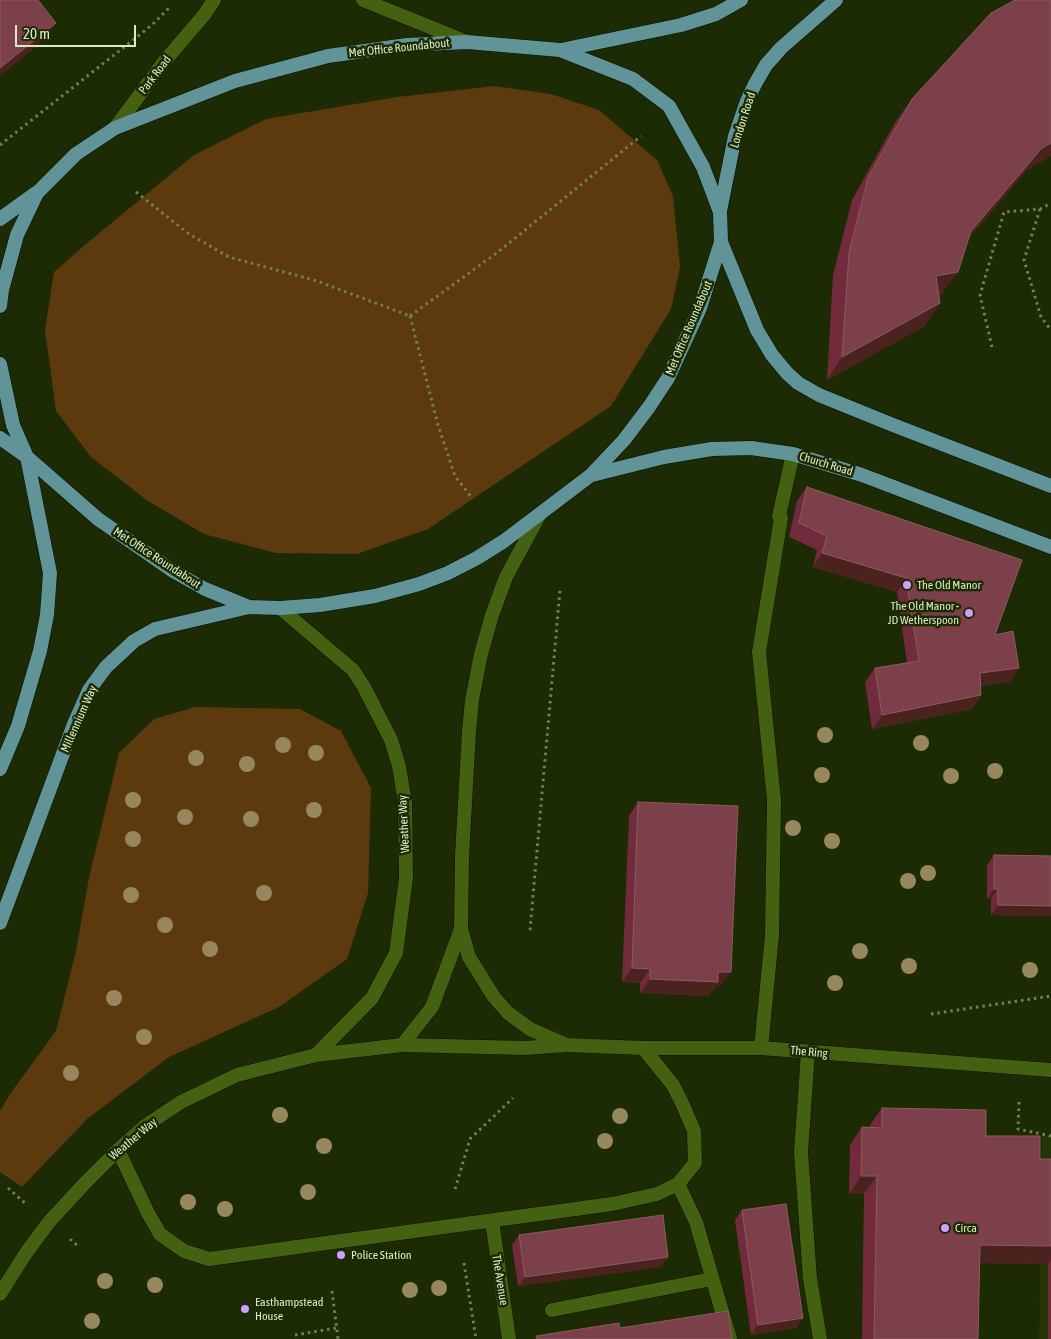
<!DOCTYPE html>
<style>
body{margin:0}
#map{position:relative;width:1051px;height:1339px;overflow:hidden;background:#1c2b03;font-family:"Asap Condensed",sans-serif}
canvas{display:block}
.scale{position:absolute;left:15px;top:25px;width:121px;height:22px;box-sizing:border-box;border:2px solid #d9ebc5;border-top:0;padding-left:6px;font-size:15px;line-height:18px;white-space:nowrap;color:#d9ebc5;-webkit-text-stroke:4px #1c2b03;paint-order:stroke}
</style>
<div id="map">
<canvas width="1051" height="1339"></canvas>
<div class="scale">20 m</div>
</div>
<script>
const ctx = document.querySelector('canvas').getContext('2d');
ctx.lineJoin = 'round';
function paint(path, color) { ctx.fillStyle = color; ctx.fill(path, 'evenodd'); }
const shape = rows => new Path2D(rows.map(r => 'M' + r).join(''));
function trace(path, color, width, dash) { ctx.strokeStyle = color; ctx.lineWidth = width; ctx.lineCap = dash ? 'butt' : 'round'; ctx.setLineDash(dash || []); ctx.stroke(path); }
function label(font, color, halo, rows, align = 'center') {
  ctx.font = font + ' "Asap Condensed",sans-serif'; ctx.lineWidth = 5; ctx.setLineDash([]); ctx.textBaseline = 'middle'; ctx.strokeStyle = halo; ctx.fillStyle = color; for (const [text, x, y, turn = 0] of rows) {
    ctx.save(); ctx.translate(x, y); ctx.rotate((+turn || 0) * Math.PI / 180); ctx.textAlign = isNaN(turn) ? turn : align; if (halo) ctx.strokeText(text, 0, 0); ctx.fillText(text, 0, 0); ctx.restore();
  }
}
paint(shape([
 [1042,1136,1051,1137,1051,1339,1039,1339]
]), '#233407');
paint(shape([
 [495,86,551,94,599,110,657,160,673,196,680,267,671,309,611,406,428,529,357,554,276,553,204,534,148,501,91,457,56,411,45,330,54,272,86,244,194,155,266,119,397,97],
 [195,707,300,709,341,731,371,788,368,893,347,959,279,1007,169,1057,87,1119,22,1187,0,1172,0,1111,10,1094,56,1031,76,951,89,878,119,753,154,719]
]), '#5d3a0e');
const service = shape([
 [402,1045,525,1048,566,1045],
 [761,1048,772,935,774,800,759,652,781,518,779,516,793,454],
 [808,1052,801,1152,810,1279,820,1339],
 [678,1184,696,1222,730,1339],
 [552,1310,712,1279]
]);
const pedestrian = shape([
 [492,1221,509,1339]
]);
const minor = shape([
 [280,608,353,670,364,687,391,740,399,766,405,803,406,878,396,953,372,998,316,1055],
 [118,1150,148,1213,160,1234,184,1251,209,1259,612,1204,657,1194,678,1184,695,1163,694,1131,682,1103,673,1085,643,1048],
 [0,1294,26,1253,49,1222,85,1183,118,1150,145,1126,181,1102,237,1075,316,1055,402,1045,432,1007,461,929]
]);
const tertiary = shape([
 [363,0,467,42],
 [115,128,163,63,204,15,214,0],
 [540,514,506,577,492,615,481,654,472,700,469,732,462,856,461,929,469,957,494,997,508,1013,530,1029,566,1045,643,1048,761,1048,1051,1070]
]);
const primary = shape([
 [561,50,681,25,716,14,741,0],
 [720,211,735,136,747,101,755,84,766,65,781,48,836,0],
 [0,219,36,193],
 [721,242,757,330,772,355,787,373,798,383,819,395,893,425,1051,486],
 [0,306,2,290,17,235,37,193,76,154,115,128,235,81,328,56,407,45,467,42,560,50,633,79,669,106,703,167,720,212,721,242,700,308,668,378,649,407,624,440,591,475,504,541,477,558,448,573,419,584,375,596,320,605,280,608,249,607,205,589,173,571,98,519,27,457,13,425,0,364],
 [0,438,27,457,50,573,47,615,40,651,18,726,0,769],
 [592,475,664,457,712,449,751,448,793,454,862,475,1051,547],
 [0,923,74,724,89,690,106,667,134,641,155,629,249,607]
]);
trace(service, '#091200', 15);
trace(pedestrian, '#091200', 15);
trace(minor, '#091200', 15);
trace(tertiary, '#091200', 15);
trace(primary, '#091200', 15);
trace(shape([
 [0,145,152,25,171,6],
 [136,192,189,234,229,257,317,281,410,316],
 [1040,209,1024,260,1041,317,1051,330],
 [410,316,498,252,641,136],
 [410,316,438,425,455,476,472,498],
 [992,347,980,295,1004,212,1040,209,1051,203],
 [530,930,560,590],
 [931,1014,1051,996],
 [1019,1102,1018,1129,1051,1136],
 [8,1188,26,1204],
 [455,1189,470,1139,513,1098],
 [70,1239,79,1247],
 [464,1263,476,1339],
 [332,1291,338,1339],
 [295,1335,336,1328]
]), '#708059', 3, [2.5, 4]);
trace(service, '#446111', 14);
trace(pedestrian, '#446111', 14);
trace(minor, '#446111', 14);
trace(tertiary, '#446111', 14);
trace(primary, '#609499', 14);
ctx.fillStyle = '#97875c';
for (const [x, y] of [
 [825,735],
 [921,743],
 [283,745],
 [316,753],
 [196,758],
 [247,764],
 [995,771],
 [822,775],
 [951,776],
 [133,800],
 [314,810],
 [185,817],
 [251,819],
 [793,828],
 [133,839],
 [832,841],
 [928,873],
 [908,881],
 [264,893],
 [131,895],
 [165,925],
 [210,949],
 [860,951],
 [909,966],
 [1030,970],
 [835,983],
 [114,998],
 [144,1037],
 [71,1073],
 [280,1115],
 [620,1116],
 [605,1141],
 [324,1146],
 [308,1192],
 [188,1202],
 [225,1209],
 [105,1281],
 [155,1285],
 [439,1288],
 [410,1290],
 [92,1321]
]) { ctx.beginPath(); ctx.arc(x, y, 8, 0, 2 * Math.PI); ctx.fill(); }
paint(shape([
 [912,99,1026,171,969,238,942,294,939,295,925,326,827,380,833,275,852,200,896,121],
 [807,487,995,635,1010,682,981,686,981,695,972,709,872,729,865,682,875,668,907,663,897,592,813,567,817,550,789,537,797,501],
 [638,802,721,986,716,986,708,996,640,993,640,983,622,982,629,816],
 [994,855,1051,856,1051,916,991,915,991,899,987,899,987,865],
 [882,1108,986,1136,1040,1159,1051,1159,1051,1339,1048,1339,1048,1264,980,1263,978,1339,862,1339,864,1194,849,1194,850,1145,862,1127,870,1127,870,1125],
 [742,1210,803,1318,796,1328,751,1335,735,1220],
 [519,1235,668,1257,661,1267,518,1286,512,1245]
]), '#712b3c');
paint(shape([
 [56,23,44,40,0,76,0,68],
 [1051,143,1051,156,1026,171,956,253,971,231,1042,148],
 [958,272,942,294,920,299,936,276],
 [940,303,925,326,827,380,842,357],
 [822,553,906,578,897,592,813,567],
 [1019,668,1010,682,970,687,980,673],
 [981,695,972,709,872,729,882,715],
 [994,889,998,889,991,899,987,899],
 [998,905,1051,906,1051,916,991,915],
 [632,968,650,969,640,983,622,982],
 [718,972,731,972,721,986,716,986,708,996,640,993,650,979],
 [861,1176,877,1176,864,1194,849,1194],
 [980,1245,1051,1246,1051,1259,1048,1264,967,1263],
 [668,1257,661,1267,518,1286,525,1277],
 [803,1318,796,1328,751,1335,758,1325]
]), '#4a231f');
const building = shape([
 [0,0,38,0,56,23,0,68,0,0],
 [1015,0,1051,0,1051,143,1042,148,971,231,958,272,936,276,940,303,842,357,849,253,868,178,912,99,991,13,1015,0],
 [807,487,1022,560,995,635,1013,631,1019,668,980,673,981,695,882,715,875,668,919,661,906,578,822,553,827,536,799,523,807,487],
 [638,802,738,806,731,972,718,972,718,982,650,979,650,969,632,968,638,802],
 [994,855,1051,856,1051,906,998,905,998,889,994,889,994,855],
 [882,1108,986,1110,986,1136,1040,1136,1040,1159,1051,1159,1051,1246,980,1245,978,1339,874,1339,877,1176,861,1176,862,1127,882,1128,882,1108],
 [786,1204,803,1318,758,1325,742,1210,786,1204],
 [663,1215,668,1257,525,1277,519,1235,663,1215],
 [728,1311,732,1339,537,1339,536,1336,619,1323,620,1328,728,1311]
]);
paint(building, '#7c404b');
trace(building, '#8b5b5e', 1);
for (const [x, y, r, color] of [
 [907,585,5,"#d19dfe"],
 [969,613,5,"#d19dfe"],
 [945,1228,5,"#d19dfe"],
 [341,1255,5,"#d19dfe"],
 [245,1309,5,"#d19dfe"]
]) { const dot = new Path2D(); dot.arc(x, y, r, 0, 2 * Math.PI); ctx.fillStyle = color; ctx.fill(dot); trace(dot, '#1c2b03', 2); }
label('12px', '#d9ebc5', '#1c2b03', [
 ["Met Office Roundabout",399,48,-6],
 ["Park Road",155,75,-53],
 ["London Road",743,120,-72],
 ["Met Office Roundabout",689,328,-67],
 ["Church Road",826,464,17],
 ["Met Office Roundabout",157,558,33],
 ["Millennium Way",79,719,-66],
 ["Weather Way",404,824,-93],
 ["The Ring",809,1052,5],
 ["Weather Way",133,1139,-40],
 ["The Avenue",500,1280,81]
]);
label('12px', '#d9ebc5', '#1c2b03', [
 ["The Old Manor",917,585],
 ["The Old Manor -",959,606,"right"],
 ["JD Wetherspoon",959,620,"right"],
 ["Circa",955,1228],
 ["Police Station",351,1255],
 ["Easthampstead",255,1302],
 ["House",255,1316]
], 'left');
</script>
